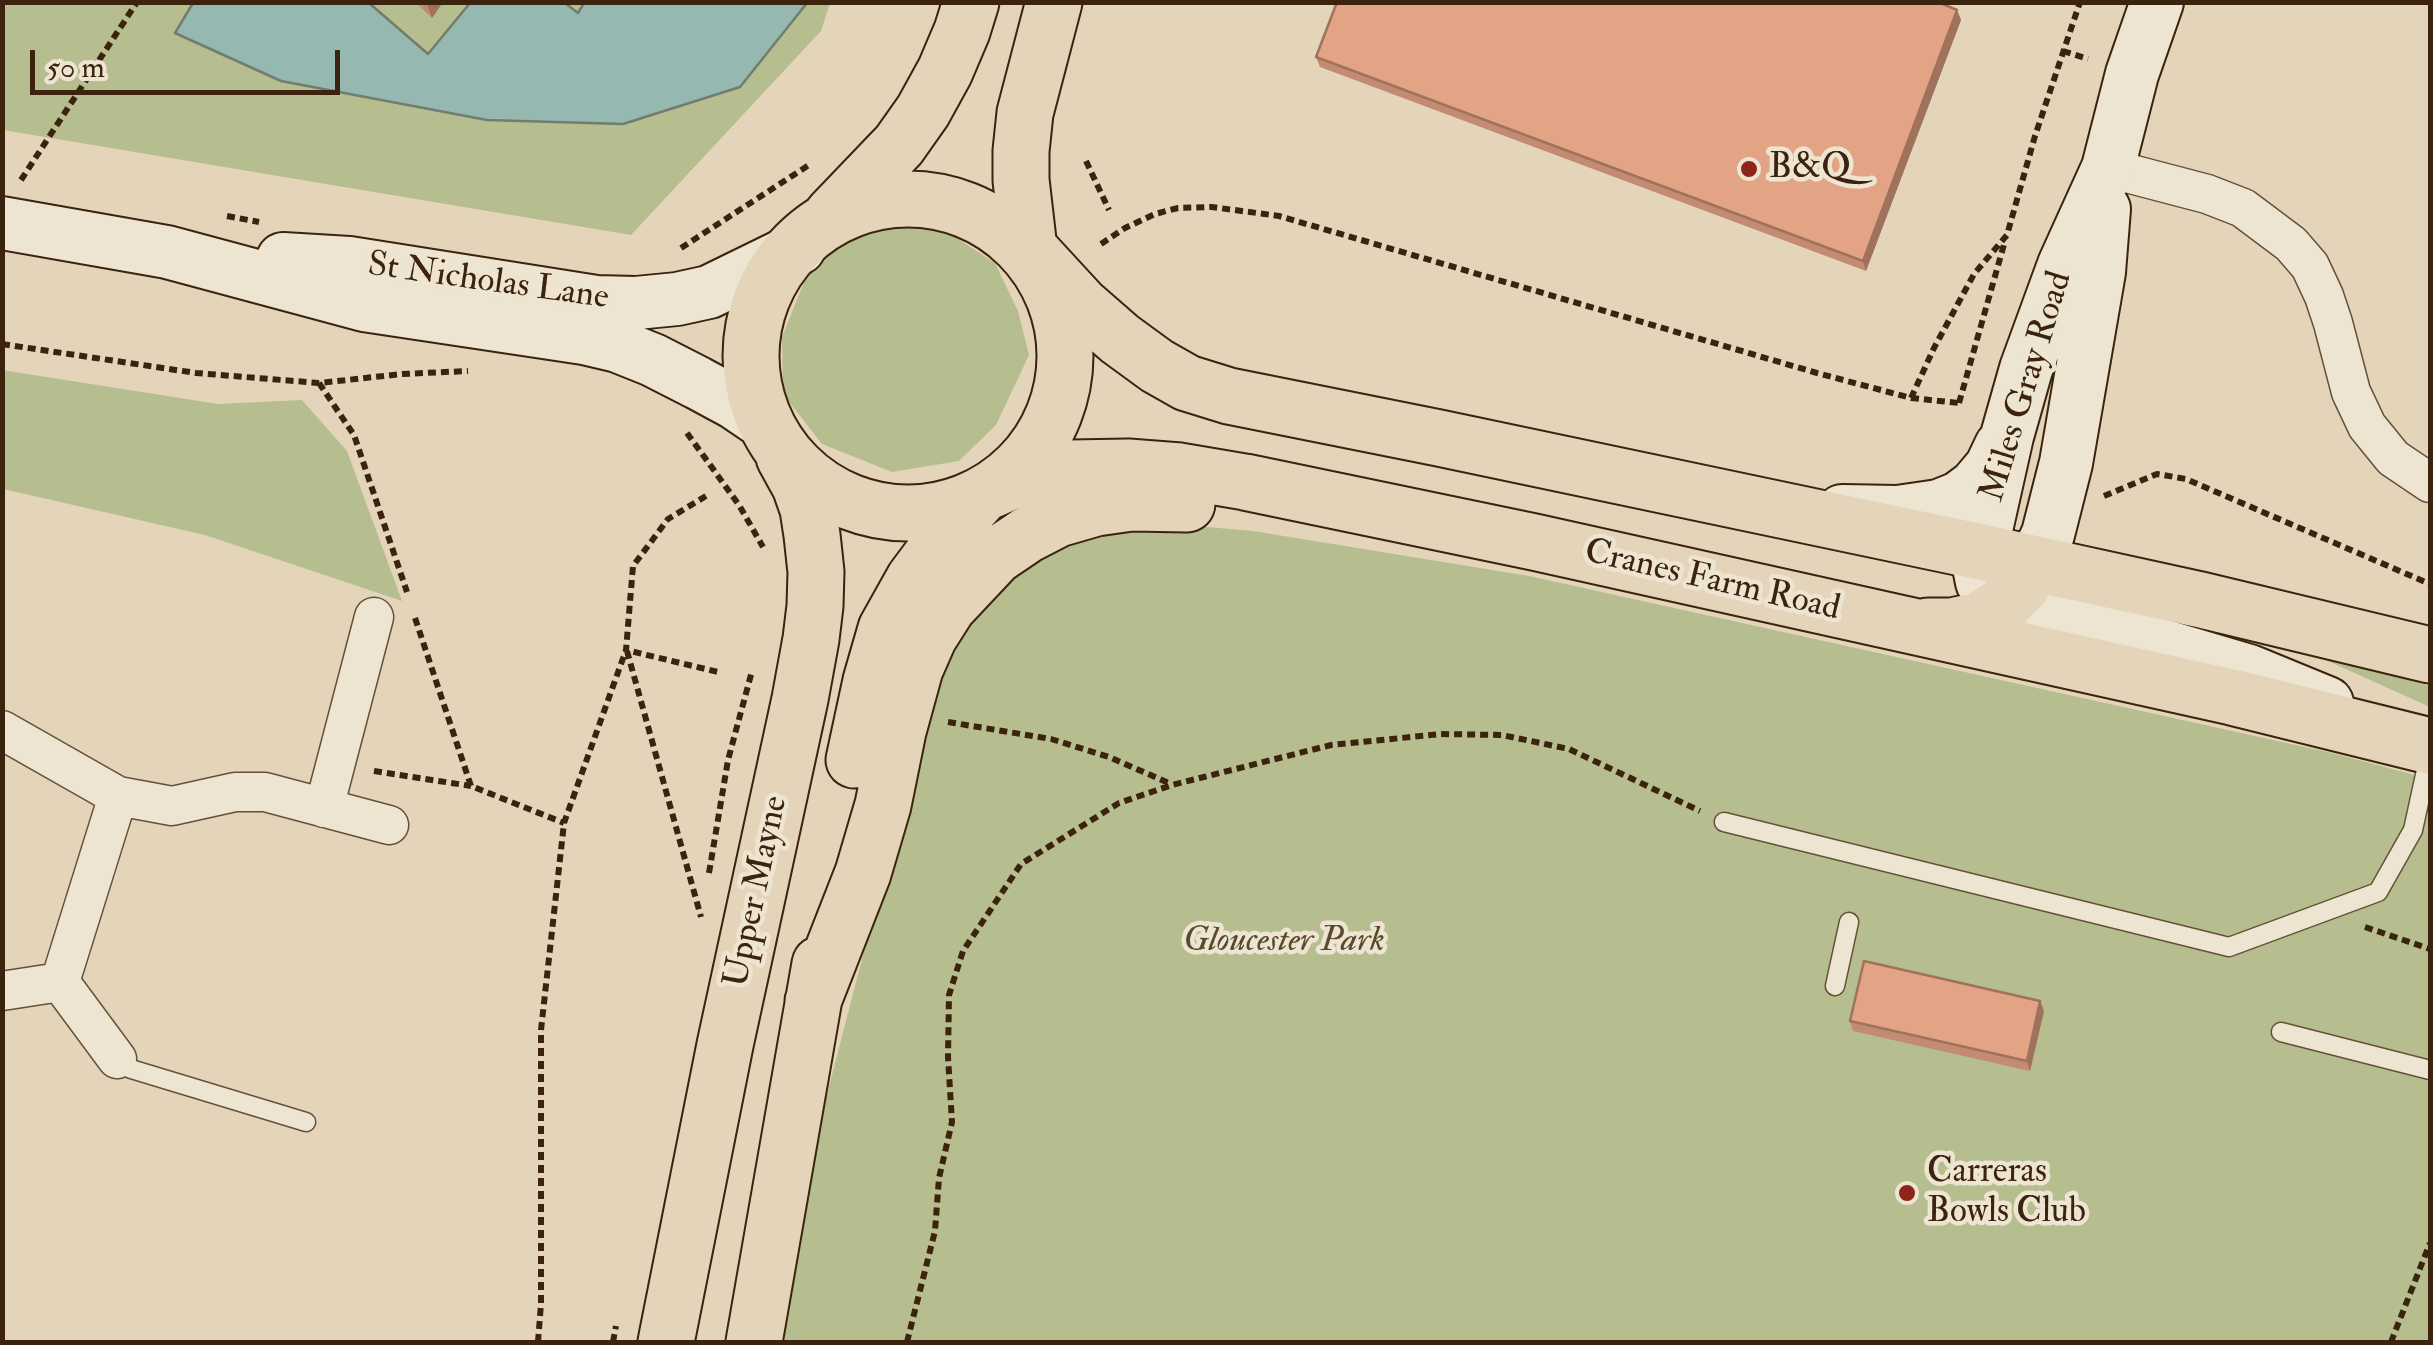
<!DOCTYPE html>
<style>
body{margin:0}
#map{position:relative;width:2433px;height:1345px;overflow:hidden;background:#e4d5ba;font-family:"IM FELL Double Pica",serif}
canvas{display:block}
.frame{position:absolute;inset:0;border:5px solid #3b230d;pointer-events:none}
.scale{position:absolute;left:30px;top:50px;width:310px;height:45px;box-sizing:border-box;border:5px solid #3b230d;border-top:0;padding-left:12px;font-size:30px;line-height:35px;white-space:nowrap;color:#3b230d;-webkit-text-stroke:8px #ede4d2;paint-order:stroke}
</style>
<div id="map">
<canvas width="2433" height="1345"></canvas>
<div class="frame"></div>
<div class="scale">50 m</div>
</div>
<script>
const ctx = document.querySelector('canvas').getContext('2d');
ctx.lineJoin = 'round';
function paint(path, color) { ctx.fillStyle = color; ctx.fill(path, 'evenodd'); }
const shape = rows => new Path2D(rows.map(r => 'M' + r).join(''));
function trace(path, color, width, dash) { ctx.strokeStyle = color; ctx.lineWidth = width; ctx.lineCap = dash ? 'butt' : 'round'; ctx.setLineDash(dash || []); ctx.stroke(path); }
function label(font, color, halo, rows, align = 'center') {
  ctx.font = font + ' "IM FELL Double Pica",serif'; ctx.lineWidth = 9; ctx.setLineDash([]); ctx.textBaseline = 'middle'; ctx.strokeStyle = halo; ctx.fillStyle = color; for (const [text, x, y, turn = 0] of rows) {
    ctx.save(); ctx.translate(x, y); ctx.rotate((+turn || 0) * Math.PI / 180); ctx.textAlign = isNaN(turn) ? turn : align; if (halo) ctx.strokeText(text, 0, 0); ctx.fillText(text, 0, 0); ctx.restore();
  }
}
paint(shape([
 [2,3,830,3,821,31,631,235,3,130],
 [902,225,949,233,995,263,1018,311,1029,355,996,425,959,461,892,472,822,444,783,394,782,337,808,272,854,237],
 [2,370,218,404,302,400,347,451,402,601,205,535,3,489],
 [1161,523,1253,531,1529,576,2332,753,2430,779,2430,1342,778,1342,803,1187,912,766,928,676,970,610,1016,566,1082,534],
 [2310,653,2430,686,2430,707]
]), '#b6bd8e');
const water = shape([
 [584,3,807,3,740,87,623,124,487,120,281,81,175,33,193,3,369,3,428,54,470,3,565,3,578,13,584,3]
]);
paint(water, '#95b9b0');
trace(water, '#717d6f', 2.5);
const lane = shape([
 [1724,822,2229,947,2378,892,2413,830,2430,752],
 [1835,986,1849,922],
 [2281,1032,2430,1070],
 [117,1059,131,1069,306,1122]
]);
const street = shape([
 [2108,168,2207,194,2243,208,2291,244,2310,266,2324,296,2333,323,2351,392,2367,426,2393,458,2430,483],
 [2,730,118,796],
 [324,808,374,617],
 [60,982,118,796,172,806,235,792,265,792,389,825],
 [60,982,117,1059],
 [2,991,60,982]
]);
const secondary = shape([
 [2157,2,2132,74,2108,168,2064,265,2026,369,2007,436,1981,552,1979,567,1982,582,1992,595,2004,604,2079,621,2249,671,2327,703],
 [2,223,167,252,364,305,584,338,618,346,653,360,698,383,735,403,763,422],
 [283,259,349,263,596,302,636,303,677,299,709,292,799,248],
 [1842,511,1898,512,1939,506,1959,498,1975,486,1991,467,2001,446],
 [2034,564,2048,534,2066,463,2099,272,2104,209]
]);
const primary = shape([
 '751 356a157 157 0 1 1 314 0a157 157 0 1 1-314 0Z',
 [832,215,899,145,923,111,945,71,962,31,971,2],
 [1029,249,1021,180,1021,151,1025,113,1054,2],
 [1034,254,1081,305,1120,339,1157,366,1187,383,1229,396,1439,438,1981,552,2201,600,2430,655],
 [990,491,1019,478,1071,468,1128,467,1180,471,1245,482,1534,542,2232,697,2430,746],
 [1928,626,1952,626,1980,620,2004,604,2022,586,2034,564],
 [854,760,871,681,886,629,914,579,949,532,983,494],
 [813,1001,863,873,883,805,898,731,915,669,929,637,948,607,996,556,1027,535,1058,519,1096,508,1131,503,1187,504],
 [666,1342,725,1045,800,699,811,639,815,606,816,572,812,535,808,509,800,486,784,457],
 [754,1342,820,964]
]);
trace(lane, '#655038', 21);
trace(street, '#655038', 41);
trace(secondary, '#3b230d', 56);
trace(primary, '#3b230d', 59);
trace(shape([
 [2063,51,2088,59],
 [1086,161,1109,210],
 [21,180,137,2],
 [227,216,259,222],
 [1101,244,1125,228,1155,214,1178,208,1212,207,1279,216,1817,373,1911,398,1934,348,1974,274,2007,235,2035,136,2080,2],
 [681,248,809,165],
 [2,344,196,373,319,383,402,374,468,371],
 [319,383,354,435,407,592],
 [1911,398,1959,403],
 [1959,403,2005,241],
 [687,433,739,505,763,547],
 [706,496,668,519,633,566,626,650,718,672],
 [2104,496,2157,474,2186,479,2430,584],
 [415,618,471,786,564,823],
 [627,651,701,917],
 [948,722,1051,739,1109,757,1171,784],
 [374,771,471,786],
 [709,873,728,760,752,671],
 [2365,927,2430,949],
 [538,1342,541,1304,541,1030,564,823,626,650],
 [613,1342,616,1326],
 [907,1342,935,1231,939,1178,952,1122,948,1057,949,995,963,951,1021,864,1119,803,1172,785,1331,745,1441,734,1502,735,1569,749,1700,811],
 [2391,1342,2430,1243]
]), '#3b230d', 6, [8, 5]);
trace(lane, '#ede4d2', 18);
trace(street, '#ede4d2', 38);
trace(secondary, '#ede4d2', 52);
trace(primary, '#e4d5ba', 55);
paint(shape([
 [415,2,443,2,432,18],
 [1957,10,1961,20,1866,271,1320,67,1316,57],
 [2040,1001,2044,1011,2030,1071,1853,1031,1850,1021]
]), '#c38c72');
paint(shape([
 [426,2,443,2,432,18],
 [1957,10,1961,20,1866,271,1863,261],
 [2040,1001,2044,1011,2030,1071,2027,1061]
]), '#9f725d');
const building = shape([
 [1337,2,1938,2,1957,10,1863,261,1316,57,1337,2],
 [1864,961,2040,1001,2027,1061,1850,1021,1864,961]
]);
paint(building, '#e3a385');
trace(building, '#9f725d', 2.5);
for (const [x, y, r, color] of [
 [1749,169,10,"#8f2418"],
 [1907,1193,10,"#8f2418"]
]) { const dot = new Path2D(); dot.arc(x, y, r, 0, 2 * Math.PI); ctx.fillStyle = color; ctx.fill(dot); trace(dot, '#ede4d2', 4); }
label('35px', '#3b230d', '#ede4d2', [
 ["B&Q",1769,169],
 ["Carreras",1927,1173],
 ["Bowls Club",1927,1213]
], 'left');
label('35px', '#3b230d', '#ede4d2', [
 ["St Nicholas Lane",488,283,8],
 ["Miles Gray Road",2028,387,-73],
 ["Cranes Farm Road",1712,582,13],
 ["Upper Mayne",758,892,-78]
]);
label('italic 35px', '#5a4a2d', '#ede4d2', [
 ["Gloucester Park",1284,942]
]);
</script>
